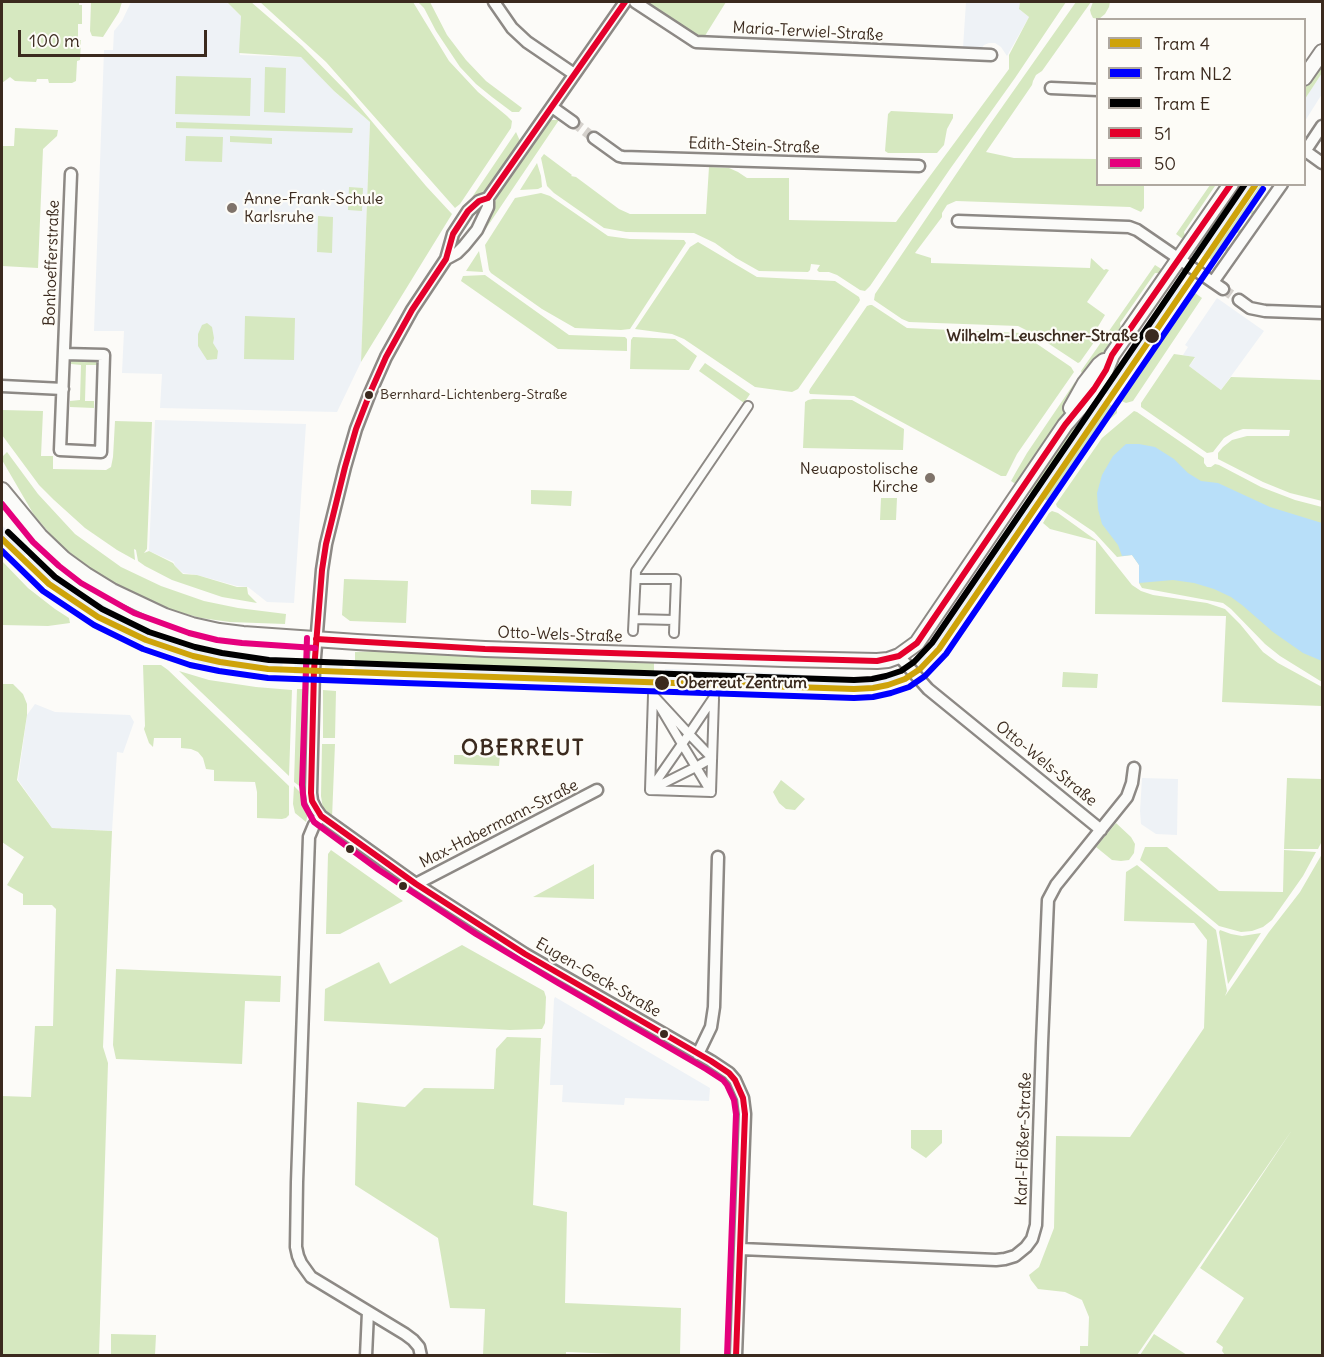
<!DOCTYPE html>
<meta charset="utf-8">
<style>
body{margin:0}
#map{position:relative;width:1324px;height:1357px;overflow:hidden;background:#fcfbf8;font-family:Delius,sans-serif}
canvas{display:block}
.frame{position:absolute;inset:0;border:3px solid #3b2a1e;pointer-events:none}
.legend{position:absolute;left:1096px;top:18px;width:210px;height:168px;box-sizing:border-box;background:#fdfcf7;border:2px solid #afa8a0;margin:0;padding:8px 10px;list-style:none;font-size:18px;color:#3b2a1e}
.legend li{display:flex;align-items:center;gap:12px;height:30px}
.legend b{width:30px;border:2px solid #afa8a0}
.scale{position:absolute;left:18px;top:30px;width:189px;height:27px;box-sizing:border-box;border:3px solid #3b2a1e;border-top:0;padding-left:8px;font-size:18px;line-height:21px;white-space:nowrap;color:#3b2a1e;-webkit-text-stroke:4px #fdfcf7;paint-order:stroke}
</style>
<div id="map">
<canvas width="1324" height="1357"></canvas>
<div class="frame"></div>
<ul class="legend">
<li><b style="height:8px;background:#cea30a"></b>Tram 4</li>
<li><b style="height:8px;background:#00f"></b>Tram NL2</li>
<li><b style="height:8px;background:#000"></b>Tram E</li>
<li><b style="height:8px;background:#e4002b"></b>51</li>
<li><b style="height:8px;background:#e5007d"></b>50</li>
</ul>
<div class="scale">100 m</div>
</div>
<script>
const ctx = document.querySelector('canvas').getContext('2d');
ctx.lineJoin = 'round';
function paint(path, color) { ctx.fillStyle = color; ctx.fill(path, 'evenodd'); }
const shape = rows => new Path2D(rows.map(r => 'M' + r).join(''));
function trace(path, color, width, dash) { ctx.strokeStyle = color; ctx.lineWidth = width; ctx.lineCap = dash ? 'butt' : 'round'; ctx.setLineDash(dash || []); ctx.stroke(path); }
function label(font, color, halo, rows, align = 'center') {
  ctx.font = font + ' Delius,sans-serif'; ctx.lineWidth = 4.5; ctx.setLineDash([]); ctx.textBaseline = 'middle'; ctx.strokeStyle = halo; ctx.fillStyle = color; for (const [text, x, y, turn = 0] of rows) {
    ctx.save(); ctx.translate(x, y); ctx.rotate((+turn || 0) * Math.PI / 180); ctx.textAlign = isNaN(turn) ? turn : align; if (halo) ctx.strokeText(text, 0, 0); ctx.fillText(text, 0, 0); ctx.restore();
  }
}
paint(shape([
 [131,2,227,2,241,16,240,55,302,57,334,91,370,122,361,362,337,412,160,408,162,374,122,373,124,331,94,331,104,50,113,50,114,31,122,21],
 [966,2,1020,2,1019,9,1029,17,1007,56,1001,47,995,43,989,43,984,45,981,49,963,48],
 [1322,73,1322,94,1305,121,1305,99],
 [1245,185,1260,185,1209,258,1198,251],
 [1178,282,1187,288,1113,398,1103,391],
 [1217,298,1264,331,1221,390,1189,366,1195,358,1183,355,1188,347,1185,345],
 [1097,396,1108,403,1043,501,1031,493],
 [155,420,306,424,294,603,267,602,248,587,237,586,197,575,183,573,175,566,174,562,149,551],
 [1030,497,1041,504,938,654,928,645],
 [2,525,28,552,20,561,2,541],
 [31,555,76,589,114,611,142,626,178,640,230,654,283,658,282,673,229,668,204,664,173,655,136,641,107,626,69,603,46,585,22,563],
 [922,652,931,661,920,671,917,657],
 [295,659,302,659,304,662,306,674,294,674],
 [328,660,344,661,342,675,325,674,325,665],
 [355,662,656,671,655,688,507,681,507,679,354,674],
 [665,669,801,674,796,689,665,685],
 [891,673,907,680,888,688,872,691,857,692,802,689,806,677,863,679],
 [35,704,55,712,130,715,134,722,123,753,117,752,112,831,52,828,18,780,27,715],
 [1142,778,1178,779,1177,835,1156,834,1141,824,1140,811],
 [555,997,710,1088,709,1101,625,1098,624,1105,562,1102,563,1085,550,1085,554,999]
]), '#eef2f6');
paint(shape([
 [2,2,79,2,79,5,82,5,82,24,78,24,78,40,81,40,80,60,77,61,76,81,72,83,49,83,48,79,37,79,36,82,15,81,10,77,2,83],
 [91,2,122,2,119,12,103,37,92,36,90,31],
 [227,2,251,2,302,46,348,93,426,186,452,214,361,362,370,122,334,91,301,57,239,53,241,16],
 [260,2,413,2,449,61,478,92,507,116,512,121,511,128,460,204,455,208,326,62],
 [418,2,430,2,447,35,466,60,486,81,522,108,519,112,512,112,492,97,476,84,460,67,436,31,424,8],
 [649,2,726,2,703,39,694,37,647,4],
 [1020,2,1066,2,1015,78,950,169,870,286,865,291,860,290,837,275,829,272,819,272,817,270,820,265,811,264,810,270,808,272,759,271,736,258,715,243,694,233,626,232,604,228,554,193,547,186,541,158,544,154,572,175,571,176,576,177,619,209,630,214,706,214,709,167,729,168,738,172,747,178,789,178,789,220,896,222,1009,69,1009,55,1029,17,1019,9],
 [1076,2,1091,2,1042,71,1036,75,1033,81,1032,85,986,152,1014,158,1097,159,1098,184,1144,185,1144,208,1141,212,1130,207,956,201,947,205,942,213,942,217,915,253,931,258,931,263,1090,268,1091,258,1104,270,1106,269,1109,270,1087,302,1105,315,1093,335,1097,338,1080,362,1078,363,1034,334,1018,326,909,322,902,319,874,300,875,294,988,127],
 [1093,2,1110,2,1109,7,1105,14,1099,19,1093,18,1091,14,1090,10],
 [1322,62,1322,73,1305,99,1305,88],
 [265,67,286,68,285,113,264,112],
 [176,76,251,78,250,116,175,114],
 [891,111,953,114,953,118,947,129,944,145,937,153,888,153,885,151,888,114],
 [551,120,559,120,485,230,482,230,492,213,496,199,548,121],
 [176,122,353,128,352,133,176,128],
 [15,128,58,130,57,136,43,149,38,268,2,266,2,146,14,146],
 [516,132,520,141,487,190,472,202,460,215],
 [186,136,223,137,222,162,185,161],
 [230,136,272,138,272,144,230,142],
 [537,163,541,176,542,187,538,189,520,190],
 [1210,185,1222,185,1215,186,1184,232,1185,236,1184,240,1176,234],
 [1238,185,1245,185,1198,251,1195,248],
 [1260,185,1265,185,1249,207,1256,213,1254,216,1247,211,1236,226,1243,231,1241,235,1233,230,1224,244,1231,250,1228,253,1221,248,1212,261,1209,258],
 [349,187,363,188,362,211,348,210],
 [541,193,550,196,608,236,630,239,684,240,686,243,630,329,621,330,575,328,542,309,491,273,489,270,485,245,515,198],
 [318,216,333,217,332,253,317,252],
 [698,242,757,277,835,281,859,297,860,300,859,302,798,389,792,392,784,391,755,387,684,339,672,334,635,329,690,247],
 [479,251,483,272,466,271],
 [1155,265,1163,270,1161,273,1155,273,1120,323,1121,329,1116,338,1084,376,1082,374,1081,371],
 [485,275,569,335,625,337,627,339,627,351,558,349,461,281,463,276],
 [1191,290,1202,298,1133,401,1126,403,1119,400,1117,399],
 [870,305,872,305,907,328,1021,333,1071,367,1074,372,1017,454,1006,476,1001,476,854,396,810,394,809,392,810,389,867,306],
 [245,316,295,318,294,360,244,359],
 [207,323,212,327,214,338,213,343,218,351,217,359,207,360,198,346,198,334,202,325],
 [633,337,675,339,697,356,689,370,630,369,631,340],
 [1174,354,1195,357,1189,366,1221,390,1231,377,1322,380,1322,501,1290,493,1263,482,1218,459,1218,453,1223,447,1232,440,1247,436,1289,436,1290,430,1243,429,1234,432,1224,438,1213,452,1207,453,1141,407,1141,403],
 [71,358,97,359,97,365,86,365,85,401,94,401,94,408,70,407,70,401,80,400,81,365,71,364],
 [705,363,750,394,744,403,699,371],
 [1075,382,1078,382,1063,417,1017,485,1011,481,1016,472,1027,453],
 [1094,393,1097,396,1031,493,1028,491],
 [813,399,852,400,904,429,903,450,803,448,805,402,808,400],
 [1108,403,1117,409,1117,413,1095,432,1050,502,1044,499],
 [2,410,43,411,41,456,53,456,53,469,106,470,111,467,113,457,115,421,152,422,147,549,144,553,149,551,173,563,175,566,183,574,197,575,237,587,247,587,248,594,257,603,222,597,172,580,145,566,138,561,136,550,134,549,135,560,117,550,85,528,54,500,39,485,2,435],
 [1134,411,1137,412,1204,458,1204,463,1207,467,1211,467,1215,464,1219,465,1261,487,1295,500,1322,507,1322,682,1280,656,1265,644,1231,609,1223,603,1142,588,1139,583,1139,565,1132,555,1117,557,1094,532,1057,507,1056,504,1102,438],
 [7,452,38,494,75,534,121,567,161,586,204,601,238,608,286,614,285,624,230,622,201,618,171,610,153,603,114,583,90,568,59,544,34,515,2,460,2,457],
 [531,490,572,491,571,506,531,504],
 [881,498,897,498,896,520,880,520],
 [1052,511,1058,513,1097,541,1132,585,1141,591,1153,595,1207,603,1225,609,1240,624,1263,652,1278,663,1322,687,1322,706,1222,702,1226,616,1095,614,1096,541,1050,529,1043,523,1049,513],
 [2,561,28,588,55,609,69,618,70,623,48,626,2,625],
 [344,579,408,581,406,623,350,621,342,615],
 [375,651,654,660,654,671,355,662,355,652],
 [143,665,161,665,168,670,289,786,289,815,286,818,282,819,257,818,257,792,255,782,214,781,214,770,206,769,203,758,198,752,191,749,181,748,181,738,154,738,153,747,149,743,144,729,145,726],
 [179,671,209,680,256,687,292,690,289,776],
 [1063,672,1098,674,1097,688,1062,687],
 [2,684,13,684,23,694,27,704,27,715,17,780,52,828,112,831,103,1047,108,1063,99,1355,2,1355,2,1096,31,1097,35,1026,53,1026,56,909,52,905,23,905,23,894,7,885,24,857,2,842],
 [297,689,305,689,302,788,294,782],
 [323,690,336,691,335,738,323,738],
 [322,744,335,744,332,818,323,809,321,796],
 [454,755,500,755,499,766,454,764],
 [1287,778,1322,779,1322,841,1318,849,1284,849],
 [781,780,805,799,795,810,786,809,779,803,773,792],
 [294,786,301,793,304,804,308,813,306,822,295,813,293,804],
 [1116,823,1131,837,1135,844,1134,853,1129,860,1121,861,1112,860,1096,847],
 [1145,847,1167,847,1219,891,1283,892,1284,850,1316,852,1303,876,1272,920,1263,927,1252,931,1241,932,1219,926,1140,860],
 [331,850,403,901,340,934,326,934,328,854],
 [1322,854,1322,853,1322,1355,1225,1355,1222,1351,1223,1347,1216,1342,1244,1298,1200,1268,1292,1130,1137,1355,1080,1355,1080,1346,1088,1346,1089,1317,1082,1300,1065,1292,1038,1289,1031,1280,1029,1275,1039,1267,1054,1228,1056,1136,1130,1137,1204,1028,1207,940,1194,923,1124,921,1126,872,1137,865,1216,930,1227,991,1225,996,1269,932,1300,892],
 [594,864,594,899,533,897],
 [1220,930,1231,934,1242,936,1261,933,1228,984,1219,932],
 [462,945,544,991,546,997,545,1023,542,1029,510,1030,324,1021,325,989,379,962,390,984],
 [116,969,281,976,280,1002,245,1001,242,1064,116,1059,113,1045],
 [507,1037,541,1038,533,1205,567,1212,565,1303,681,1308,680,1355,642,1355,566,1352,566,1356,483,1355,485,1309,450,1308,438,1238,355,1185,357,1102,405,1107,424,1088,494,1089,496,1049],
 [911,1130,942,1130,942,1143,926,1158,911,1148],
 [111,1334,156,1335,155,1355,111,1355],
 [1154,1334,1187,1355,1140,1355]
]), '#d6e8c0');
paint(shape([
 [1126,444,1139,444,1155,447,1174,459,1188,473,1201,481,1218,483,1270,507,1322,523,1322,661,1303,653,1273,632,1242,605,1231,597,1214,589,1194,583,1173,580,1139,583,1139,565,1132,555,1122,556,1118,545,1102,524,1098,509,1097,493,1102,475,1113,456]
]), '#b8dff9');
trace(shape([
 [573,122,594,138],
 [1223,289,1239,300]
]), '#d5d1cc', 10, [10, 5]);
const pedestrian = shape([
 [636,579,676,579,674,633],
 [634,619,674,620],
 [633,631,636,571,748,406],
 [653,695,650,790,711,792,714,699],
 [711,792,696,767,682,744,653,695,689,734,712,758,696,767,650,790,682,744,689,734,714,697]
]);
const minor = shape([
 [494,2,512,28,527,42,574,74],
 [625,2,488,198,479,201,468,211,453,234,446,259,412,310,386,357,370,393,356,429,345,467,326,544,322,570,314,670,311,793,312,801,316,809,321,816,416,884,525,954,711,1061,729,1073,735,1080,743,1098,745,1114,736,1356],
 [635,2,696,42,991,55],
 [1051,88,1098,90],
 [552,107,573,122],
 [594,138,619,156,623,157,919,166],
 [1304,150,1322,163],
 [1304,153,1322,126],
 [958,221,1129,227,1137,230,1223,289],
 [446,259,457,253,464,246,477,230,488,207,488,198],
 [1213,282,1282,184],
 [1239,300,1250,308,1265,311,1322,313],
 [64,354,104,355,101,452,60,450,71,174],
 [2,386,63,389],
 [899,656,928,689,1101,830],
 [321,816,314,825,309,837,297,1182,296,1247,298,1256,301,1263,311,1277,405,1334,413,1340,419,1347,421,1356],
 [416,884,597,790],
 [698,1054,711,1027,714,1007,718,857],
 [741,1249,996,1260,1005,1259,1015,1256,1026,1247,1032,1239,1036,1225,1042,1043,1048,900,1056,885,1127,797,1132,783,1134,768],
 [366,1356,368,1312]
]);
const tertiary = shape([
 [1304,78,1322,52],
 [1071,408,1085,383,1099,365,1104,361],
 [2,490,40,536,64,559,86,575,112,591,165,616,192,625,219,631,243,634,357,642,485,649,785,659,877,661,888,660,899,656,917,643,1065,425,1079,409,1094,389,1106,370,1112,355,1231,184]
]);
trace(pedestrian, '#8d8985', 12);
trace(minor, '#8d8985', 15);
trace(tertiary, '#8d8985', 18);
trace(pedestrian, '#fbfbf9', 8);
trace(minor, '#fbfbf9', 10);
trace(tertiary, '#fbfbf9', 14);
trace(shape([
 [625,2,488,198,479,201,468,211,453,234,446,259,412,310,386,357,370,393,356,429,345,467,326,544,322,570,314,670,311,793,312,801,321,816,416,884,525,954,711,1061,729,1073,735,1080,743,1098,745,1114,736,1356],
 [316,639,485,649,704,656,877,661,899,656,917,643,1065,425,1094,389,1106,370,1112,355,1231,184]
]), '#e4002b', 6);
trace(shape([
 [2,504,33,542,59,566,81,583,134,613,189,633,217,640,242,643,315,648],
 [307,638,302,785,304,804,314,822,379,870,476,934,558,983,706,1069,723,1080,727,1085,734,1100,736,1114,727,1356]
]), '#e5007d', 6);
trace(shape([
 [2,539,49,584,98,617,146,640,193,656,220,662,268,669,404,674,854,689,873,688,888,685,905,679,920,669,939,649,1256,184]
]), '#cea30a', 6);
trace(shape([
 [2,551,43,591,94,625,143,649,190,665,219,671,268,678,404,683,854,698,873,697,891,693,909,687,925,676,946,654,1263,189]
]), '#00f', 6);
trace(shape([
 [8,532,55,577,102,609,149,632,195,647,222,653,269,660,404,665,854,680,872,679,886,676,901,671,914,662,932,643,1245,184]
]), '#000', 6);
for (const [x, y, r, color] of [
 [232,208,6,"#7f736a"],
 [1152,336,8,"#3b2a1e"],
 [369,395,5,"#3b2a1e"],
 [930,478,6,"#7f736a"],
 [662,683,8,"#3b2a1e"],
 [350,849,5,"#3b2a1e"],
 [403,886,5,"#3b2a1e"],
 [664,1034,5,"#3b2a1e"]
]) { const dot = new Path2D(); dot.arc(x, y, r, 0, 2 * Math.PI); ctx.fillStyle = color; ctx.fill(dot); trace(dot, '#fdfcf7', 2); }
label('14px', '#3b2a1e', '#fdfcf7', [
 ["Bernhard-Lichtenberg-Straße",380,395]
], 'left');
label('16px', '#3b2a1e', '#fdfcf7', [
 ["Maria-Terwiel-Straße",808,32,3],
 ["Edith-Stein-Straße",754,146,2],
 ["Bonhoefferstraße",52,263,-88],
 ["Otto-Wels-Straße",560,635,2],
 ["Otto-Wels-Straße",1046,764,39],
 ["Max-Habermann-Straße",499,824,-27],
 ["Eugen-Geck-Straße",598,978,30],
 ["Karl-Flößer-Straße",1024,1139,-88]
]);
label('16px', '#3b2a1e', '#fdfcf7', [
 ["Anne-Frank-Schule",244,199],
 ["Karlsruhe",244,217],
 ["Neuapostolische",918,469,"right"],
 ["Kirche",918,487,"right"]
], 'left');
label('bold 16px', '#3b2a1e', '#fdfcf7', [
 ["Wilhelm-Leuschner-Straße",1138,336],
 ["Oberreut Zentrum",676,683,"left"]
], 'right');
ctx.letterSpacing = '1.5px';
label('bold 22px', '#3b2a1e', '#fdfcf7', [
 ["OBERREUT",523,749]
]);
ctx.letterSpacing = '0px';
</script>
